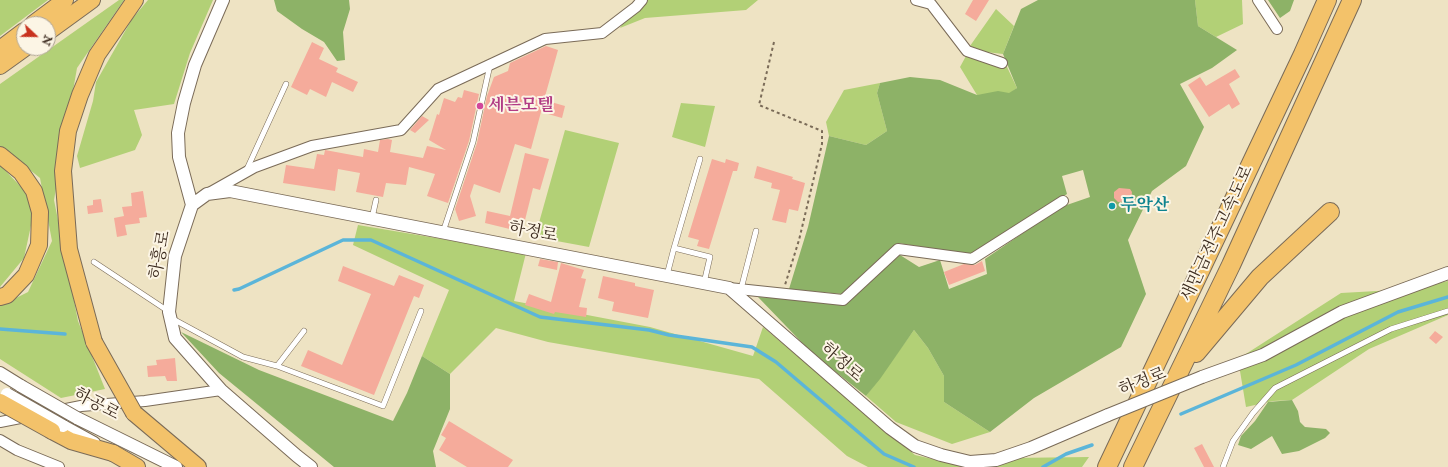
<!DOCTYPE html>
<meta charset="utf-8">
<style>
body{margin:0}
#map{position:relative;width:1448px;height:467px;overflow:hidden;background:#eee3c3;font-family:"IM FELL Double Pica",serif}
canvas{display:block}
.north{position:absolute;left:16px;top:16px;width:40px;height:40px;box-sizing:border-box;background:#fcf5e5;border:1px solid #afa495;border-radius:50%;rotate:112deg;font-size:11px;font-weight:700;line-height:16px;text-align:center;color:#3b2a1e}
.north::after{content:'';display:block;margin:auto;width:14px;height:18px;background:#c8321e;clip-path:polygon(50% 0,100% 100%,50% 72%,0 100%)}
</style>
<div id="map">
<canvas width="1448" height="467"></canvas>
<div class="north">N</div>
</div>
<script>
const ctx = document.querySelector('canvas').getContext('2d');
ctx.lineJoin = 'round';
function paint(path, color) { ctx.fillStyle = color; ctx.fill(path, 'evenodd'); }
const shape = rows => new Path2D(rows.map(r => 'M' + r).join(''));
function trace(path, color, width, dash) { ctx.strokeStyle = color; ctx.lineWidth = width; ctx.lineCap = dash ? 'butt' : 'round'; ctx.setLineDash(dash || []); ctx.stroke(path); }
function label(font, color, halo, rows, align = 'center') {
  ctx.font = font + ' "IM FELL Double Pica","Noto Serif KR",serif'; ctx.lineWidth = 4; ctx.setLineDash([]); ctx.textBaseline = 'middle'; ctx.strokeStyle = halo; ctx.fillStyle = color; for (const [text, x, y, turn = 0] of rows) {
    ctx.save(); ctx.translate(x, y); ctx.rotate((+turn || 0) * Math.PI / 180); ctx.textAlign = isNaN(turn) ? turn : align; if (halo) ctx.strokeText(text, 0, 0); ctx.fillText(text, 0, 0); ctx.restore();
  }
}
paint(shape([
 [0,0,48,0,0,36],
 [119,0,124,0,77,68,54,200,78,321,105,389,61,398,0,359,0,306,28,292,52,241,40,178,0,146,0,84],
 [148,0,213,0,190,53,174,104,134,110,142,135,135,150,80,168,77,156,93,101,96,82,132,19],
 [638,0,758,0,746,10,645,18,620,28],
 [1195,0,1242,0,1243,24,1216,37,1198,26],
 [996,9,1014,26,1003,54,986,52,970,46],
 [966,56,989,64,1007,67,1017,88,1009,94,977,95,960,67],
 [880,83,877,93,887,131,866,145,829,136,826,122,844,90],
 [681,103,715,106,705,147,672,137],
 [565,130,619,143,589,247,535,237],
 [0,165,25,191,33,216,24,258,0,287],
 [358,225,526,253,514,301,650,327,753,356,763,327,915,455,967,467,868,467,847,456,759,379,548,342,496,328,450,374,422,356,449,290,353,245],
 [1448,281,1448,315,1369,349,1292,400,1273,401,1246,407,1238,359,1341,293,1413,289],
 [914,330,928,348,944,376,944,402,990,432,952,444,896,422,866,396],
 [1089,457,1082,467,984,467,1009,458]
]), '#b2d076');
paint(shape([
 [274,0,349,0,350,9,343,32,345,60,337,61,324,42,302,29,277,11],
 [1038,0,1195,0,1198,26,1237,50,1212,68,1180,84,1204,127,1186,166,1152,191,1128,240,1146,294,1121,347,1034,398,990,432,944,402,944,376,928,348,914,330,880,379,866,396,812,353,758,297,845,302,900,255,919,267,940,260,949,289,987,274,985,259,1061,207,1090,197,1083,170,1062,176,1067,194,972,255,898,243,842,294,789,289,808,227,829,136,866,145,887,131,877,93,880,83,910,77,940,80,977,95,998,91,1009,93,1017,88,1003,54,1021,9],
 [1268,0,1294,0,1290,11,1280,18],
 [181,332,259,370,393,421,407,393,422,356,450,374,450,409,433,451,436,467,334,467,219,373],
 [1292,400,1298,411,1300,422,1305,427,1326,429,1330,433,1325,438,1299,451,1282,454,1272,436,1251,449,1238,445,1241,436,1255,421,1268,402]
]), '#8db267');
trace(shape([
 [234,290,239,289,343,240,371,240,540,317,649,330,669,335,752,347,776,362,884,454,914,467],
 [0,329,65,334],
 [1181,414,1296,365,1398,312,1448,297],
 [1043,467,1066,454,1092,445]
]), '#5bb5d9', 3.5);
paint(shape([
 [973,0,989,0,976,21,965,14],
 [312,42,324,48,319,59,338,68,336,72,358,82,353,92,332,82,326,97,310,89,307,95,291,87],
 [546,46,558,50,544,100,565,106,562,118,541,112,531,149,515,144,500,193,474,184,470,196,476,216,459,221,455,209,477,143,487,96,494,77,508,71,510,63],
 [1235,69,1240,77,1229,84,1240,104,1232,109,1229,104,1209,117,1188,85,1200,77,1206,86],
 [464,90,479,94,469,141,448,203,427,196,435,174,409,167,406,185,386,183,383,197,356,192,360,173,338,169,335,191,283,183,286,165,314,169,317,154,324,155,325,150,363,157,364,149,378,152,380,140,388,139,392,140,390,152,423,158,427,146,446,150,429,140,437,114,439,115,444,98,455,102,458,97,462,98],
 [422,116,429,120,415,133,410,130],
 [525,153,549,159,540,190,533,188,522,232,485,223,487,211,510,216],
 [712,159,725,163,726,159,739,163,737,171,733,171,709,249,697,246,699,240,688,237],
 [757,166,793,177,792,179,805,183,798,211,789,209,786,223,772,220,780,190,771,188,772,183,754,178],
 [1119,188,1130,189,1132,192,1131,201,1118,202,1114,198,1114,192],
 [143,191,147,217,139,218,140,223,125,225,127,235,117,237,114,218,124,216,122,207,132,206,131,193],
 [101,199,103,212,88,214,87,206,93,205,93,200],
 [540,259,558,262,557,270,538,266],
 [982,261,985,271,949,285,944,272,964,264,975,265],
 [561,263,584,270,581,278,586,279,579,307,587,308,586,317,555,312,554,314,525,305,529,294,551,302],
 [343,266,394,286,399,275,424,285,419,298,414,296,374,395,301,366,308,350,342,365,371,294,338,281],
 [603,276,635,283,635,286,654,290,648,318,612,311,614,302,598,298],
 [1435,331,1443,337,1436,344,1429,338],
 [175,358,177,381,167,381,165,376,148,377,147,366,157,365,156,360],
 [449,421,513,460,508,467,467,467,439,450,446,438,441,435],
 [1202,444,1214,467,1204,467,1194,448]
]), '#f5ab9b');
const service = shape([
 [700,159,674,248,710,257,704,283],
 [247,169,286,84],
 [372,218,376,200],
 [443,232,473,142,490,65],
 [94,262,168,311],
 [667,275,674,248],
 [741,289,756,231],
 [171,318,243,357,277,366,304,331],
 [277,366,383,406,421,311],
 [1223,467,1233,441,1253,413,1275,388,1391,329,1448,311]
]);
const minor = shape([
 [916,0,931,4,967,51,1002,63],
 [1258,0,1277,29],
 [209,193,255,167,312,146,401,130,438,89,545,39,602,33,636,7,642,0],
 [729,288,843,300,898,249,972,259,1063,201],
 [0,422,81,406,145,401,221,390],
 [0,440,17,450,59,467]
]);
const tertiary = shape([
 [223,0,195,65,184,103,178,133,179,157,192,205,175,256,169,312,175,338,221,390,297,456,311,467],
 [192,205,207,194,230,191,729,288,890,428,915,446,941,455,970,462,996,460,1031,448,1108,415],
 [0,373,21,386],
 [1202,377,1263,355,1342,312,1448,273],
 [77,418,176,467],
 [63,426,94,443]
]);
const primary = shape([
 [113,453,137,467]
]);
const trunk = shape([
 [33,24,65,0],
 [48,32,92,0],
 [0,49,24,31],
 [0,66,25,48],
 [0,155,21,172,34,191,40,212,39,245,26,275,7,295,0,297],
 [94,342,69,249,63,171,68,131,80,95,97,55,135,0],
 [134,413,198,467],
 [52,431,71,441,113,453]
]);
const motorway = shape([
 [1196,353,1260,277,1330,212],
 [1107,467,1303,54,1327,0],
 [1133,467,1231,265,1352,0]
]);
trace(service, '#7a6b58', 6);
trace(minor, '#7a6b58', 12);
trace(tertiary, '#7a6b58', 14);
trace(primary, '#7a6b58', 18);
trace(trunk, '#7a6b58', 18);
trace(motorway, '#7a6b58', 20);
trace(shape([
 [774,42,759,105,822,131,822,144,799,240,785,285]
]), '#7a6b58', 2, [3, 3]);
trace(service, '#fff', 5);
trace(minor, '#fff', 10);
trace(tertiary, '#fff', 12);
trace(primary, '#f3c26a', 16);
trace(trunk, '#f3c26a', 16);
trace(motorway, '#f3c26a', 18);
const tertiaryBridge = shape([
 [21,386,77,418],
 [7,394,63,426],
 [1108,415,1202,377]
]);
const trunkBridge = shape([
 [94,342,134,413],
 [0,402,52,431]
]);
trace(tertiaryBridge, '#7a6b58', 14, []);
trace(trunkBridge, '#7a6b58', 18, []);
trace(tertiaryBridge, '#fff', 12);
trace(trunkBridge, '#f3c26a', 16);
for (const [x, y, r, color] of [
 [480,106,4,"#d1479c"],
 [1112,206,4,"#0f9aa8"]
]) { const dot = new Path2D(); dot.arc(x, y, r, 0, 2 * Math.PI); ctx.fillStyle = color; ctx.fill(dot); trace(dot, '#fcf5e5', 1.5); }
label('bold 17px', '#b23c85', '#fcf5e5', [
 ["세븐모텔",488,106]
], 'left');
label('bold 17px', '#0d838f', '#fcf5e5', [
 ["두악산",1120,206]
], 'left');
label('17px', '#3b2a1e', '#fcf5e5', [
 ["하정로",533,233,11],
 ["새만금전주고속도로",1218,234,-65],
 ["하흥로",161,255,-79],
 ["하정로",841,363,41],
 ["하정로",1143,383,-22],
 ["하공로",96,405,28]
]);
</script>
